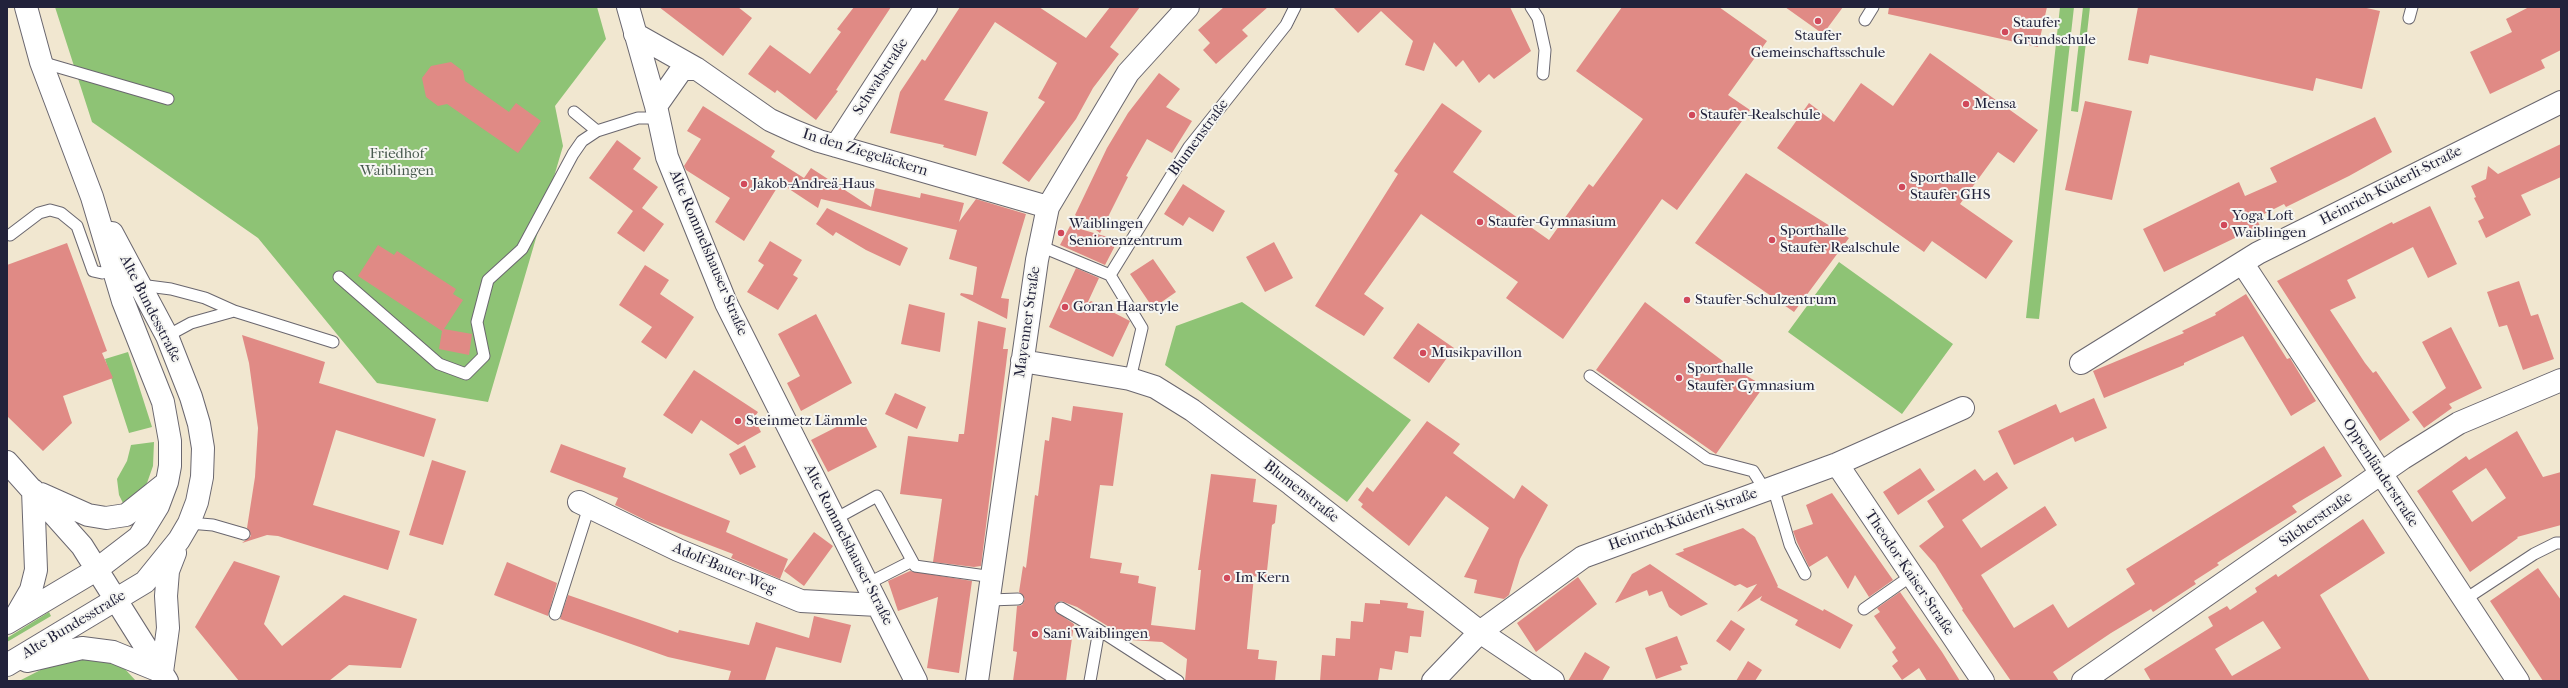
<!DOCTYPE html>
<meta charset="utf-8">
<style>
body{margin:0}
#map{position:relative;width:2568px;height:688px;overflow:hidden;background:#f1e7d0;font-family:"IM FELL French Canon",serif}
canvas{display:block}
.frame{position:absolute;inset:0;border:8px solid #22223b;pointer-events:none}
</style>
<div id="map">
<canvas width="2568" height="688"></canvas>
<div class="frame"></div>
</div>
<script>
const ctx = document.querySelector('canvas').getContext('2d');
ctx.lineJoin = 'round';
function paint(path, color) { ctx.fillStyle = color; ctx.fill(path, 'evenodd'); }
const shape = rows => new Path2D(rows.map(r => 'M' + r).join(''));
function trace(path, color, width, dash) { ctx.strokeStyle = color; ctx.lineWidth = width; ctx.lineCap = dash ? 'butt' : 'round'; ctx.setLineDash(dash || []); ctx.stroke(path); }
function label(font, color, halo, rows, align = 'center') {
  ctx.font = font + ' "IM FELL French Canon",serif'; ctx.lineWidth = 4; ctx.setLineDash([]); ctx.textBaseline = 'middle'; ctx.strokeStyle = halo; ctx.fillStyle = color; for (const [text, x, y, turn = 0] of rows) {
    ctx.save(); ctx.translate(x, y); ctx.rotate((+turn || 0) * Math.PI / 180); ctx.textAlign = isNaN(turn) ? turn : align; if (halo) ctx.strokeText(text, 0, 0); ctx.fillText(text, 0, 0); ctx.restore();
  }
}
paint(shape([
 [55,7,597,7,606,39,555,106,563,146,488,402,377,383,258,238,92,122],
 [2060,7,2074,7,2039,319,2026,318],
 [2083,7,2090,7,2078,112,2071,111],
 [1839,262,1953,344,1902,414,1788,332],
 [1242,302,1411,420,1347,502,1165,365,1176,326],
 [128,352,152,427,129,433,105,359],
 [154,442,153,466,147,483,138,495,124,505,119,495,117,479,127,461,131,445],
 [49,612,51,616,7,642,7,638],
 [93,655,124,668,136,681,19,681,60,660]
]), '#8ec375');
paint(shape([
 [659,7,738,7,752,18,723,56],
 [854,7,891,7,836,90,838,91,816,120,777,90,775,93,748,74,770,45,810,74,841,32,837,29],
 [960,7,1039,7,1086,38,1110,7,1140,7,1110,47,1119,54,1093,88,1076,119,1029,182,1002,163,1045,102,1038,98,1057,63,995,22,944,100,988,112,976,156,943,147,944,145,890,133,900,92,922,59,925,61],
 [1224,7,1268,7,1242,30,1248,36,1216,64,1203,50,1210,43,1198,30],
 [1333,7,1510,7,1531,51,1494,79,1489,74,1479,83,1463,60,1456,67,1434,42,1424,71,1405,65,1413,41,1381,11,1358,33],
 [1622,7,1719,7,1767,41,1728,95,1750,110,1677,210,1662,199,1563,339,1506,298,1518,282,1421,214,1364,294,1384,308,1364,336,1315,306,1398,174,1394,171,1442,103,1482,131,1453,172,1549,240,1589,184,1593,187,1643,119,1576,71],
 [1785,7,1843,7,1823,34],
 [1889,7,2047,7,2038,47,1888,14],
 [2138,7,2362,7,2380,11,2362,89,2316,78,2313,91,2150,55,2148,64,2128,60],
 [2529,7,2561,7,2561,50,2541,60,2545,68,2490,94,2470,52,2512,32,2506,19],
 [1930,53,2038,130,2014,163,1998,152,1960,204,2013,241,1986,279,1932,241,1924,252,1777,148,1809,103,1834,122,1861,83,1893,106],
 [451,62,463,71,465,81,509,112,516,103,541,121,518,153,447,104,438,106,426,97,422,78,431,66],
 [1159,73,1180,89,1166,107,1192,121,1172,153,1147,139,1126,176,1128,177,1100,233,1075,215,1107,148,1128,113],
 [2085,101,2132,111,2112,200,2065,190],
 [703,106,775,151,771,157,804,178,811,168,871,207,875,188,920,198,921,193,964,203,959,222,976,199,1026,214,1001,298,1009,299,1007,319,960,295,961,293,973,295,977,267,949,259,957,230,821,199,818,208,780,183,744,241,715,222,730,198,686,170,684,166,701,139,687,131],
 [2375,117,2392,152,2349,176,2286,207,2284,204,2256,218,2260,226,2164,272,2143,229,2239,182,2245,196,2277,182,2270,168],
 [617,140,641,158,633,169,658,187,642,208,664,224,644,252,617,233,633,211,589,178],
 [2561,144,2561,177,2521,195,2531,215,2486,238,2478,221,2484,218,2474,198,2476,197,2471,186,2486,179,2488,166,2498,174],
 [1746,173,1849,238,1794,312,1695,243],
 [1183,184,1225,211,1213,232,1189,217,1183,226,1164,214],
 [2430,206,2457,264,2428,278,2413,247,2347,280,2356,298,2330,310,2365,363,2373,373,2376,371,2410,420,2380,441,2277,281,2392,222,2393,224],
 [827,208,908,248,900,266,866,250,836,232,833,236,816,224],
 [1070,226,1118,240,1105,265,1060,245],
 [770,241,802,260,793,275,798,278,778,310,747,292,764,265,758,261],
 [1274,242,1293,278,1265,292,1246,257],
 [67,243,107,351,102,353,113,378,63,396,72,423,43,451,7,416,7,265],
 [378,245,394,255,397,251,456,289,453,294,463,300,444,329,472,334,469,355,439,349,442,331,358,276],
 [1153,259,1176,292,1153,308,1130,274],
 [645,265,669,280,660,294,694,317,666,359,641,342,652,327,619,305],
 [1076,268,1099,278,1087,304,1091,301,1130,321,1113,357,1049,327],
 [2519,281,2531,316,2538,314,2554,359,2523,370,2507,325,2499,327,2487,292],
 [2246,294,2287,359,2290,358,2316,401,2291,416,2243,336,2184,363,2184,365,2104,398,2093,371,2184,333,2182,331,2216,315,2215,313],
 [1645,302,1728,365,1764,386,1716,454,1596,370],
 [909,304,945,313,940,352,901,344],
 [816,314,852,383,801,411,787,383,800,376,778,334],
 [978,321,1006,328,1003,349,1008,349,981,566,974,567,933,562,942,499,900,494,908,436,958,442,959,434,964,434],
 [1418,323,1454,348,1429,383,1393,358],
 [2451,327,2482,388,2449,404,2452,408,2424,428,2412,412,2446,388,2422,342],
 [242,335,325,362,319,383,436,419,424,457,336,430,313,505,400,531,388,570,278,536,267,535,242,543,251,536,247,528,255,477,258,428,249,363],
 [694,370,758,412,754,418,761,432,738,445,701,420,692,434,663,415],
 [895,393,926,407,917,429,885,414],
 [2094,398,2107,428,2075,442,2073,437,2014,465,1998,431,2056,404,2060,413],
 [1073,406,1123,413,1113,486,1100,485,1090,558,1122,563,1120,573,1139,576,1138,583,1156,587,1151,625,1195,630,1201,570,1198,570,1211,474,1256,479,1253,502,1277,505,1275,523,1272,525,1266,580,1254,576,1247,649,1259,650,1258,659,1277,661,1275,681,1185,681,1187,659,1162,642,1130,640,1077,607,1061,601,1055,604,1055,611,1074,624,1066,681,1013,681,1017,652,1013,651,1017,606,1022,605,1025,599,1019,592,1023,566,1026,568,1035,495,1038,496,1045,440,1049,441,1052,417,1071,421],
 [860,415,877,447,828,472,811,440],
 [1427,421,1460,444,1453,453,1514,499,1522,485,1548,505,1520,559,1509,595,1504,599,1474,593,1477,580,1464,577,1489,528,1446,496,1409,546,1361,507,1363,504,1358,500,1367,487,1373,492],
 [2517,431,2543,477,2561,472,2561,525,2517,537,2518,538,2470,572,2417,491,2466,456,2469,460],
 [2486,468,2506,498,2472,522,2452,491],
 [561,444,626,468,623,477,730,521,726,532,788,559,780,579,731,558,733,554,647,521,615,505,618,498,550,472],
 [745,445,756,467,740,475,729,454],
 [2324,446,2342,476,2292,506,2297,512,2217,563,2219,565,2194,581,2196,584,2153,612,2151,609,2111,633,2053,672,2059,681,2011,681,1962,610,1963,609,1935,564,1919,546,1944,527,1927,501,1975,469,1984,481,1997,472,2008,488,1962,520,1981,548,2045,506,2057,525,1981,575,2014,628,2053,604,2068,628,2135,584,2126,569],
 [432,460,466,471,443,545,409,535],
 [1920,468,1935,490,1898,515,1883,492],
 [1832,493,1893,580,1869,597,1855,575,1848,589,1827,556,1809,567,1797,542,1793,531,1813,524,1806,505],
 [2363,519,2385,553,2320,595,2370,681,2151,681,2144,669,2213,626,2208,617,2227,606,2230,610,2257,592,2255,588,2276,574,2278,577],
 [2263,621,2281,648,2232,676,2215,649],
 [1743,528,1755,537,1778,586,1777,587,1823,611,1824,609,1853,625,1840,649,1795,625,1798,620,1760,600,1762,596,1737,612,1757,584,1747,588,1740,584,1735,586,1675,554,1684,551,1683,549],
 [814,532,833,546,804,586,784,571],
 [234,561,280,576,264,624,282,646,344,595,417,619,401,668,349,665,329,681,239,681,195,627],
 [507,562,557,583,548,616,494,595],
 [1650,564,1691,592,1708,604,1681,616,1669,607,1662,591,1649,596,1647,590,1615,603,1632,574],
 [2538,568,2561,600,2561,681,2543,681,2490,601],
 [910,571,972,581,959,673,927,668,938,597,898,611,888,581],
 [1578,577,1597,604,1536,652,1517,623],
 [1900,592,1942,652,1960,681,1927,681,1919,668,1902,680,1892,666,1898,661,1892,652,1896,648,1874,616,1880,612,1877,608],
 [568,595,678,633,679,630,749,645,756,622,809,638,814,616,851,625,841,663,776,647,765,681,728,681,731,671,668,657,560,619],
 [1380,600,1408,603,1407,608,1424,611,1421,637,1410,636,1408,653,1395,651,1392,670,1380,668,1378,681,1320,681,1322,655,1335,656,1336,638,1350,639,1351,621,1363,622,1365,603,1380,604],
 [1731,620,1745,629,1730,651,1716,641],
 [1677,636,1688,664,1680,666,1682,670,1656,679,1645,648],
 [1585,652,1610,667,1602,681,1568,681],
 [1748,661,1762,670,1755,681,1736,681]
]), '#e08a85');
const lane = shape([
 [1531,7,1538,18,1545,50,1543,74],
 [2409,18,2412,7],
 [1865,20,1873,7],
 [41,62,168,99],
 [574,112,597,131],
 [10,235,39,213,50,210,61,213,77,226,93,271,102,273,113,269],
 [1040,246,1110,275,1142,328,1130,379],
 [1110,275,1189,147,1286,25,1295,7],
 [339,277,439,364,466,374,484,356,477,322,488,280,522,249,573,154,582,141,597,131,638,118,658,118],
 [140,285,171,289,205,298,234,311,333,342],
 [167,336,191,323,234,311],
 [1590,376,1707,459,1753,471,1765,490],
 [1773,487,1790,545,1805,574],
 [835,519,877,496,915,566,993,577],
 [189,523,213,525,244,534],
 [867,584,912,561],
 [990,600,1018,599],
 [2464,600,2534,554,2556,543,2561,543],
 [1061,608,1099,630,1178,681],
 [1864,609,1911,576],
 [555,614,589,507],
 [1090,681,1099,630]
]);
const street = shape([
 [628,7,656,106,667,157,726,303,916,681],
 [635,34,697,69,770,120,794,131,819,141,1048,207],
 [656,106,682,69,697,69],
 [836,146,926,7],
 [2243,264,2518,681],
 [1022,361,1130,379,1155,387,1192,410,1291,484,1480,632,1553,681],
 [2081,363,2258,253,2561,102],
 [1837,464,1983,681],
 [579,502,678,550,801,601,878,605],
 [977,681,1037,260,1048,207,1128,73,1188,7],
 [1433,681,1480,632,1583,557,1837,464,1963,408],
 [2083,681,2403,458,2459,423,2561,380]
]);
const secondary = shape([
 [7,462,82,546,167,681],
 [41,494,88,515,106,518,126,515,166,483],
 [16,616,31,590,36,570,33,490],
 [7,623,96,570,139,537,158,506,167,482,170,466,170,441,163,402,123,301,92,197,41,62,26,7],
 [27,661,82,648,113,652,162,672],
 [7,665,145,582,179,540,189,523,197,502,202,477,203,448,199,424,191,397,167,336,112,233],
 [162,672,168,628,166,596,168,571,175,553]
]);
trace(lane, '#6a676f', 13);
trace(street, '#6a676f', 24);
trace(secondary, '#6a676f', 24);
trace(lane, '#fff', 11);
trace(street, '#fff', 22);
trace(secondary, '#fff', 22);
for (const [x, y, r, color] of [
 [1818,21,4,"#d1495b"],
 [2005,32,4,"#d1495b"],
 [1966,104,4,"#d1495b"],
 [1692,115,4,"#d1495b"],
 [744,184,4,"#d1495b"],
 [1902,187,4,"#d1495b"],
 [1480,222,4,"#d1495b"],
 [2224,225,4,"#d1495b"],
 [1061,233,4,"#d1495b"],
 [1772,240,4,"#d1495b"],
 [1687,300,4,"#d1495b"],
 [1065,307,4,"#d1495b"],
 [1423,353,4,"#d1495b"],
 [1679,378,4,"#d1495b"],
 [738,421,4,"#d1495b"],
 [1227,578,4,"#d1495b"],
 [1035,634,4,"#d1495b"]
]) { const dot = new Path2D(); dot.arc(x, y, r, 0, 2 * Math.PI); ctx.fillStyle = color; ctx.fill(dot); trace(dot, '#f6f6f2', 1.5); }
label('15px', '#22223b', '#f6f6f2', [
 ["Staufer",2013,23],
 ["Grundschule",2013,40],
 ["Staufer",1818,36,"center"],
 ["Gemeinschaftsschule",1818,53,"center"],
 ["Mensa",1974,104],
 ["Staufer-Realschule",1700,115],
 ["Sporthalle",1910,178],
 ["Staufer GHS",1910,195],
 ["Jakob-Andreä-Haus",752,184],
 ["Yoga Loft",2232,216],
 ["Waiblingen",2232,233],
 ["Staufer-Gymnasium",1488,222],
 ["Waiblingen",1069,224],
 ["Seniorenzentrum",1069,241],
 ["Sporthalle",1780,231],
 ["Staufer Realschule",1780,248],
 ["Staufer-Schulzentrum",1695,300],
 ["Goran Haarstyle",1073,307],
 ["Musikpavillon",1431,353],
 ["Sporthalle",1687,369],
 ["Staufer Gymnasium",1687,386],
 ["Steinmetz Lämmle",746,421],
 ["Im Kern",1235,578],
 ["Sani Waiblingen",1043,634]
], 'left');
label('15px', '#22223b', '#f6f6f2', [
 ["Schwabstraße",881,77,-57],
 ["Blumenstraße",1199,138,-54],
 ["In den Ziegeläckern",865,153,17],
 ["Heinrich-Küderli-Straße",2391,186,-27],
 ["Alte Rommelshauser Straße",708,253,67],
 ["Alte Bundesstraße",150,309,63],
 ["Mayenner Straße",1028,322,-82],
 ["Oppenländerstraße",2380,473,57],
 ["Blumenstraße",1301,492,38],
 ["Heinrich-Küderli-Straße",1683,520,-20],
 ["Silcherstraße",2316,520,-35],
 ["Alte Rommelshauser Straße",848,545,63],
 ["Adolf-Bauer-Weg",724,569,23],
 ["Theodor-Kaiser-Straße",1909,573,56],
 ["Alte Bundesstraße",74,625,-31]
]);
label('15px', '#485a4f', '#f6f6f2', [
 ["Friedhof",397,154],
 ["Waiblingen",397,171]
]);
</script>
